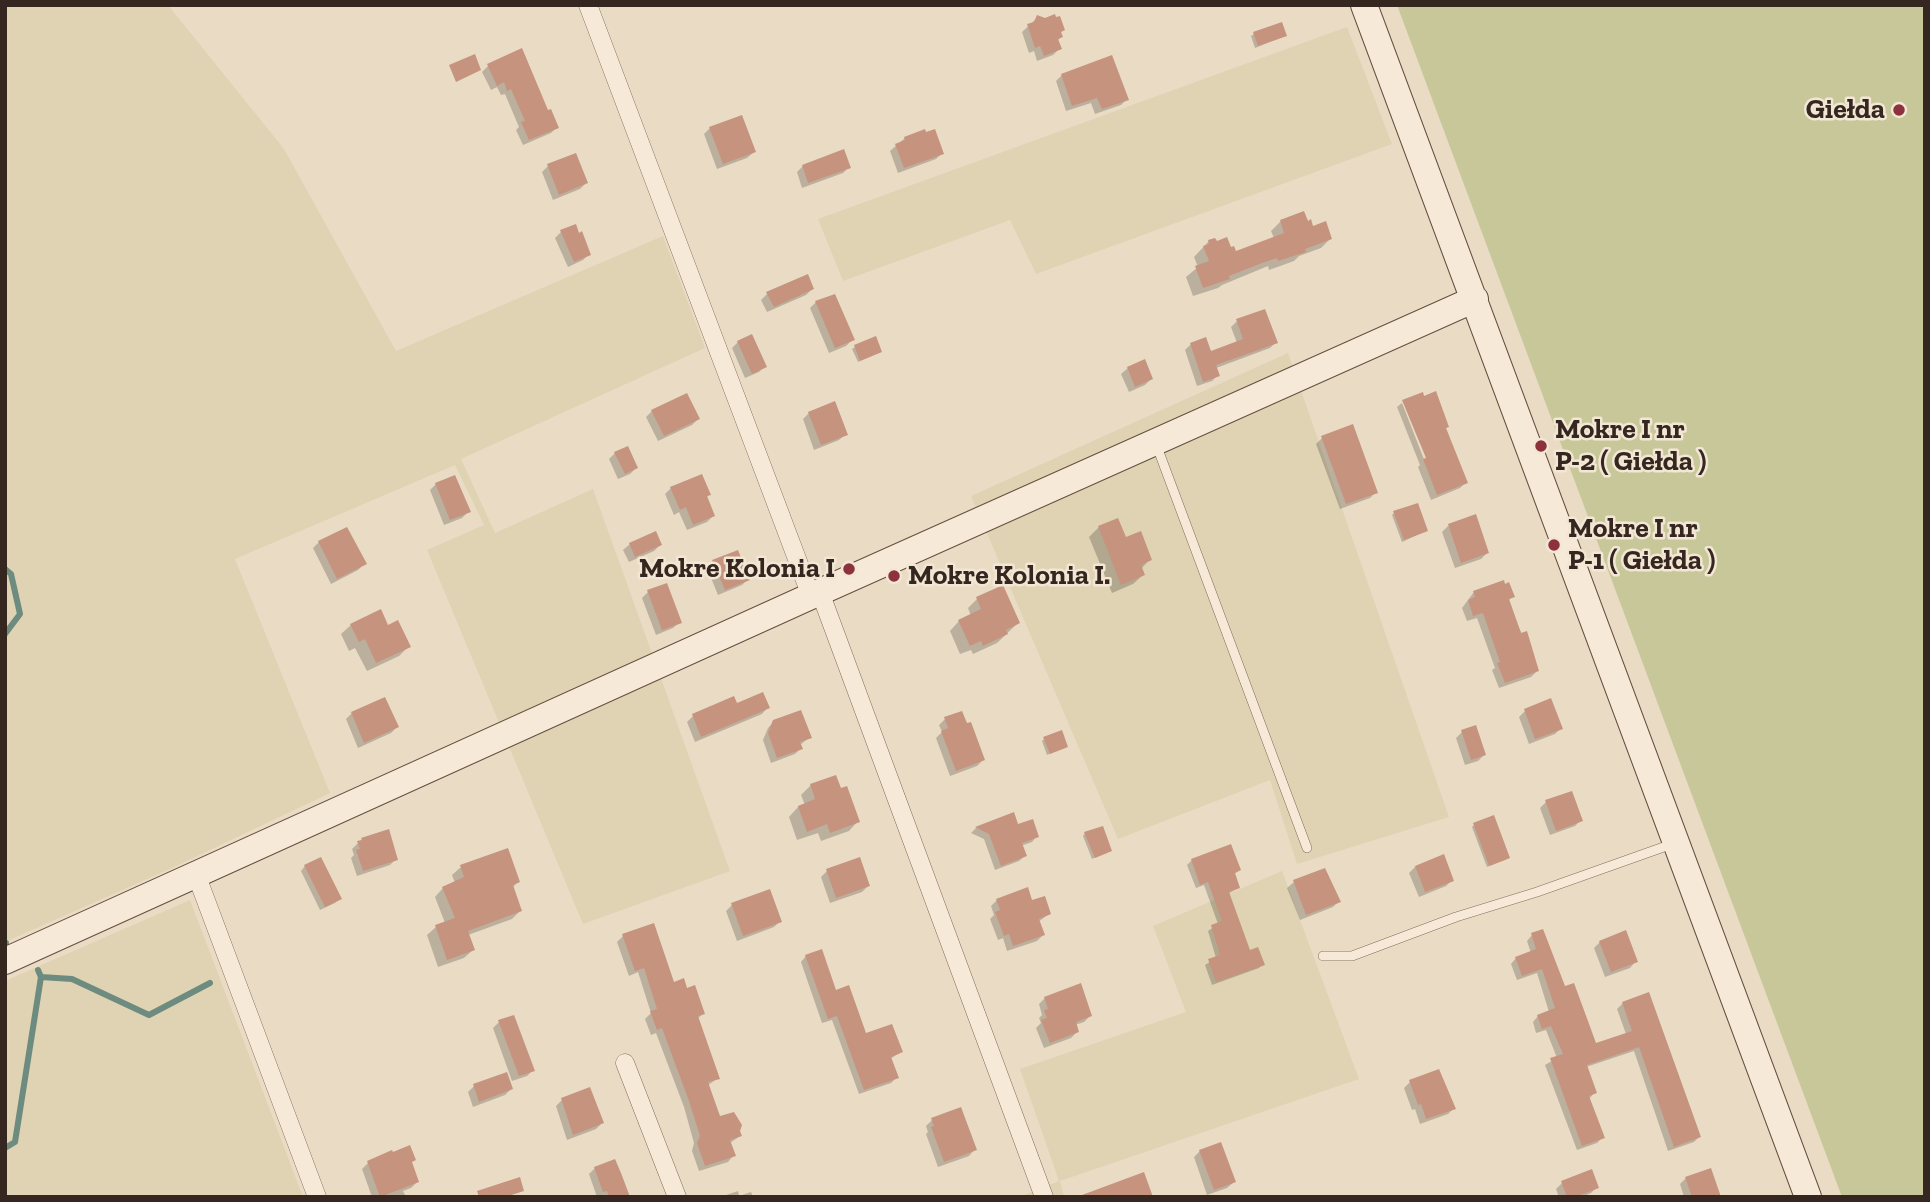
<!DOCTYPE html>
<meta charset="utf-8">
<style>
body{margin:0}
#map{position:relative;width:1930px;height:1202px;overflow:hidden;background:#eadbc5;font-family:"Zilla Slab",serif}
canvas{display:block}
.frame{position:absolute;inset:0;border:7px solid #35271f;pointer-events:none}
</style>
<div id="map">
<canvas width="1930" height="1202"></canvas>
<div class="frame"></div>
</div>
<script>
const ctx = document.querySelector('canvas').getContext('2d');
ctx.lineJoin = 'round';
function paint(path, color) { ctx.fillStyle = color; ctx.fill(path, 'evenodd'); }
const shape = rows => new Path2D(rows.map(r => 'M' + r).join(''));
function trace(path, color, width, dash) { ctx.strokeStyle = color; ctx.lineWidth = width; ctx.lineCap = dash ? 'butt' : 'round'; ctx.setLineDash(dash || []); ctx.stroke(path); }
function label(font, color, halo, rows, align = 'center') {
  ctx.font = font + ' "Zilla Slab",serif'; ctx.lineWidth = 5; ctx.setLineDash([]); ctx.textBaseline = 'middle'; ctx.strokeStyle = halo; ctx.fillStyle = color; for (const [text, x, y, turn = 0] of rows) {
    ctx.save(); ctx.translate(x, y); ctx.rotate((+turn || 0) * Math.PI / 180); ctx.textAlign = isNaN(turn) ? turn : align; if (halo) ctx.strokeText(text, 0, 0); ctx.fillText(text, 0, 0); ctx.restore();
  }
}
paint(shape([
 [5,5,168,5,284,149,396,351,663,236,705,348,461,459,495,533,593,489,730,871,583,924,427,550,484,525,455,465,235,559,330,793,172,868,5,942],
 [1347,27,1392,144,1036,274,1010,220,843,281,818,219],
 [1288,353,1449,817,1297,864,1270,780,1118,839,971,496],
 [1282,871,1359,1079,1060,1181,1064,1197,1019,1197,1059,1181,1020,1069,1186,1012,1153,926],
 [190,900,303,1197,5,1197,5,981]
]), '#dfd3b3');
paint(shape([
 [1397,5,1925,5,1925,1197,1842,1197]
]), '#c7c799');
paint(shape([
 [1038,17,1060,33,1061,37,1057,41,1059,49,1053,55,1037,61,1034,51,1029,53,1022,32],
 [1254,34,1285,36,1255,48,1251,36],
 [488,66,547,112,557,127,551,133,523,145,516,130,519,127,505,94,501,95,497,87,491,90,482,72],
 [1062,75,1127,99,1121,105,1095,114,1091,103,1066,111,1056,81],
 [710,128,754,152,747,158,717,169,704,134],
 [905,138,942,153,936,159,898,173,890,151],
 [575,155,586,183,580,189,553,200,542,172,548,166],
 [803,166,849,167,843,173,802,188,797,172],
 [1281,221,1307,223,1330,239,1321,248,1299,256,1294,261,1269,270,1268,266,1222,285,1218,288,1193,296,1186,277,1198,267,1194,257,1209,241,1235,253,1274,238,1271,231],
 [561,232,578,235,589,254,583,260,568,267,555,238],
 [812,289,806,295,767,312,761,300,767,294],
 [816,302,853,339,846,346,829,353,810,308],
 [1237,321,1276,342,1270,348,1216,368,1218,375,1212,381,1197,386,1185,350,1191,344,1210,353,1237,343,1231,327],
 [738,342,765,366,759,372,745,378,732,348],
 [855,347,880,352,858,362,852,349],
 [1128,368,1151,379,1145,385,1129,392,1121,374],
 [1435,394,1447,427,1445,429,1466,482,1460,488,1431,500,1418,467,1420,465,1397,407,1402,403,1427,467,1430,466,1405,402,1402,402,1422,395,1423,398],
 [652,411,698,419,692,425,658,441,646,417],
 [809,413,846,434,839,440,814,450,803,419],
 [1322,438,1376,492,1370,498,1340,509,1316,444],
 [615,453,636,468,630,474,618,479,609,459],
 [436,484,468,512,462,518,444,525,430,490],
 [671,488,709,495,706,498,713,516,707,522,687,530,679,512,674,515,665,494],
 [1394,513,1426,531,1402,542,1392,515],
 [1475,517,1487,553,1481,559,1455,568,1442,532,1448,526],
 [1117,520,1125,540,1150,559,1141,569,1143,575,1133,584,1112,593,1089,537,1099,527],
 [655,533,660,545,654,551,629,562,623,550,630,544],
 [319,542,364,564,358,570,331,584,313,548],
 [713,562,748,579,742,585,718,595,707,568],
 [1504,586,1512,597,1508,601,1537,671,1531,677,1499,688,1492,670,1495,668,1477,618,1467,621,1462,608,1474,592],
 [648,592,680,622,673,628,656,635,642,598],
 [977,599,1018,623,997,643,973,654,971,650,960,654,950,631,959,621,971,616,968,608],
 [351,625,388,627,408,647,399,656,367,671,355,648,349,651,341,634],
 [736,705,768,707,762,714,695,742,687,722,693,716],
 [1525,711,1561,728,1555,734,1529,744,1519,717],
 [352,713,397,727,391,733,358,748,346,719],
 [945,719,983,760,977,766,950,776,936,738,942,732,939,725],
 [774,721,810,737,800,745,801,748,795,754,771,763,763,740,768,728],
 [1462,732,1484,755,1478,761,1465,765,1456,738],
 [1044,739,1066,747,1047,755,1042,741],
 [811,785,858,821,849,831,821,841,818,833,797,840,789,817,798,807,805,805,801,795],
 [1546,802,1581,820,1575,826,1550,835,1540,808],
 [1013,815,1017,827,1037,836,1032,842,1021,846,1025,856,1019,861,995,870,984,839,971,833,976,828],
 [1474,825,1508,858,1505,860,1487,867,1472,827],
 [1085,833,1110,851,1092,859,1083,836],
 [362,839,396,859,390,865,357,876,351,858,354,855,352,849],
 [507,850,518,882,512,888,520,911,512,919,468,935,473,950,464,958,438,967,427,935,436,927,445,923,435,897,443,888,455,883,452,875,461,867],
 [1443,857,1452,880,1446,886,1419,897,1409,873,1415,867],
 [1192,860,1238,870,1234,875,1238,888,1228,894,1249,953,1263,964,1259,968,1212,985,1205,965,1216,958,1208,931,1218,924,1204,885,1196,888,1187,865],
 [305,866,339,899,335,903,320,910,301,871],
 [1324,870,1339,901,1333,907,1300,920,1287,888,1294,882],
 [827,871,868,886,862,892,830,903,821,877],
 [997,900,1031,902,1049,914,1038,922,1043,935,1037,941,1007,951,1003,938,998,940,990,919,994,915,991,906],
 [732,905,780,921,774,927,737,941,726,911],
 [1532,935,1595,1045,1626,1034,1617,1009,1623,1003,1699,1137,1694,1142,1668,1151,1634,1051,1586,1067,1595,1092,1589,1099,1603,1137,1597,1143,1577,1150,1545,1065,1557,1058,1546,1030,1536,1033,1533,1022,1538,1016,1549,1012,1537,973,1517,980,1511,964,1516,958,1531,953,1527,941],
 [623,936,673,984,686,990,703,1014,697,1019,718,1078,707,1086,719,1119,740,1136,730,1143,734,1155,728,1162,699,1171,692,1151,694,1143,684,1107,656,1033,651,1035,645,1019,651,1013,638,972,629,976,617,942],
 [1600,942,1636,961,1630,968,1605,977,1594,948],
 [806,956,865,1035,901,1052,890,1059,897,1077,891,1083,859,1094,832,1020,822,1023,801,962],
 [1045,998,1090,1016,1084,1022,1075,1025,1077,1032,1071,1038,1044,1048,1036,1028,1041,1023,1039,1018,1042,1015,1039,1004],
 [499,1022,533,1070,527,1076,512,1081,493,1028],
 [1410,1082,1454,1108,1448,1114,1420,1124,1415,1109,1412,1110,1404,1088],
 [474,1086,511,1089,505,1095,473,1107,468,1092],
 [562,1100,602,1123,596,1129,567,1140,556,1106],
 [932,1120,975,1149,969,1156,938,1167,926,1134,928,1132,926,1126],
 [1200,1151,1234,1182,1227,1188,1207,1195,1194,1157],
 [391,1152,410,1163,417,1182,411,1188,403,1191,406,1197,372,1197,362,1169,368,1163],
 [595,1168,627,1197,597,1197,589,1174],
 [1686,1178,1715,1197,1684,1197,1680,1184],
 [1562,1183,1597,1187,1591,1193,1582,1197,1559,1197,1556,1189],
 [738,1191,739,1196,751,1192,753,1197,720,1197]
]), '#0003');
trace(shape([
 [5,569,11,574,20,614,5,634],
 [5,943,6,943],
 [38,970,41,977,72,979,149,1015,210,983],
 [5,1148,15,1142,41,977]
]), '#6e8b80', 6);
paint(shape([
 [1055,14,1056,17,1060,16,1065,30,1061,32,1063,37,1058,39,1062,49,1044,56,1040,46,1035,48,1027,24,1034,22,1037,15,1045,18],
 [1282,22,1287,36,1258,46,1253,32],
 [522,48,548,110,551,109,559,128,529,140,521,122,525,121,511,89,507,91,504,82,497,86,487,64],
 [475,54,481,70,456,82,449,65],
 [1112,55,1129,100,1102,109,1097,98,1072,106,1061,74],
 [742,115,756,152,723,164,709,127],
 [925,129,926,132,935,129,944,154,904,168,895,144,905,140,904,137],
 [844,149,851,168,808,183,802,165],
 [576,153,588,183,559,195,547,164],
 [1304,211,1308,221,1311,219,1313,226,1326,221,1332,239,1305,249,1306,252,1278,261,1277,258,1262,263,1229,276,1230,279,1203,288,1195,266,1209,261,1203,246,1209,244,1208,240,1215,238,1217,241,1227,237,1231,247,1234,246,1236,251,1284,233,1280,220],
 [576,224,579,233,582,231,591,255,574,262,560,230],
 [808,274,814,289,774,307,766,292],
 [835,294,855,340,835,348,815,301],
 [1265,309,1278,343,1216,365,1220,376,1203,382,1190,343,1206,337,1211,351,1243,339,1236,319],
 [752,334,767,367,752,374,737,341],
 [876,336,882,352,860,361,854,345],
 [1145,359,1153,379,1135,387,1127,367],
 [1436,391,1449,427,1446,428,1468,483,1437,495,1423,459,1426,458,1402,400,1423,392,1424,396],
 [687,393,700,419,664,436,651,410],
 [835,401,848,435,821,445,808,412],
 [1353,424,1378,493,1346,504,1321,436],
 [628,446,638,468,625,474,614,452],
 [702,474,711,495,707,496,715,516,693,525,686,507,680,510,670,487],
 [455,475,471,512,450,520,435,483],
 [1418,503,1428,531,1404,540,1393,511],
 [1476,514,1489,553,1461,563,1448,524],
 [1118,518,1126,537,1141,531,1152,560,1141,565,1145,575,1121,585,1098,526],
 [347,527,367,564,337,579,318,541],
 [656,531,662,545,635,557,629,543],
 [738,550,750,580,725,590,712,560],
 [1504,580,1505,584,1509,582,1515,597,1509,599,1521,633,1527,631,1539,671,1505,683,1497,663,1500,662,1483,613,1473,616,1468,600,1475,597,1473,591],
 [667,583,682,623,662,630,647,590],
 [1003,585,1020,623,1006,630,1008,634,983,646,981,641,970,646,958,620,981,609,976,597],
 [381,609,388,625,398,620,411,647,376,663,365,639,359,642,350,624],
 [763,692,770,708,701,737,692,714,734,696,737,703],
 [385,697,399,727,364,743,351,712],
 [1551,698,1563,729,1535,739,1524,709],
 [801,710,812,738,800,742,803,749,777,758,768,733,773,720],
 [962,711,967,723,971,722,985,760,956,771,941,731,948,728,944,717],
 [1476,725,1486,755,1471,760,1461,730],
 [1062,730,1068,747,1050,754,1043,737],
 [836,775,841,788,847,786,860,822,830,833,827,824,807,832,798,806,815,799,810,784],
 [1572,791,1583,821,1556,831,1545,800],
 [1014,812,1018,824,1033,819,1039,837,1022,843,1027,856,1001,866,989,834,975,827],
 [1494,815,1510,858,1489,866,1473,823],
 [1103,826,1112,851,1095,858,1084,832],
 [389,829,398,860,363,871,356,850,360,849,357,841,362,840,361,838],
 [1231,844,1241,870,1235,873,1240,888,1229,892,1250,950,1258,947,1265,965,1216,982,1208,959,1220,955,1211,925,1222,921,1208,882,1200,885,1191,859],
 [508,848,520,882,513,885,522,911,468,931,475,950,447,960,435,925,455,918,442,887,464,877,460,865],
 [1444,854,1454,881,1425,892,1415,866],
 [321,857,342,899,325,907,304,865],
 [860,857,870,886,836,898,826,869],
 [1325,868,1341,902,1306,915,1293,880],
 [1028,887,1032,900,1045,896,1051,914,1039,919,1045,935,1013,946,1009,934,1004,936,995,912,1000,910,996,899],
 [770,889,782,922,743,936,731,903],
 [654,923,674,982,684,978,687,988,695,985,705,1014,698,1016,720,1079,708,1082,720,1116,734,1112,742,1125,740,1131,742,1136,730,1140,736,1156,705,1166,697,1143,700,1136,689,1101,662,1028,657,1030,650,1011,657,1009,644,968,635,971,622,934],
 [1543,929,1565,986,1574,983,1596,1043,1632,1031,1622,1002,1649,992,1701,1137,1674,1147,1639,1047,1587,1065,1597,1093,1589,1096,1605,1138,1582,1146,1550,1058,1563,1054,1551,1026,1542,1029,1537,1015,1555,1008,1542,969,1522,976,1515,957,1536,949,1531,933],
 [1626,930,1638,962,1611,972,1599,941],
 [822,949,836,990,849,985,866,1033,892,1024,903,1052,891,1057,899,1078,864,1090,837,1016,828,1019,805,955],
 [1081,983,1092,1016,1076,1022,1079,1032,1050,1043,1041,1020,1047,1018,1044,1010,1048,1009,1044,997],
 [514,1015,535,1071,519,1076,498,1020],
 [1439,1069,1456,1109,1426,1119,1421,1104,1418,1105,1409,1080],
 [507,1072,513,1089,479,1102,473,1084],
 [590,1087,604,1123,573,1135,561,1098],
 [961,1107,977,1150,944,1162,931,1127,934,1126,931,1118],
 [1221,1142,1236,1182,1214,1190,1199,1150],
 [410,1145,416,1160,412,1162,419,1182,380,1197,367,1161,392,1150,393,1152],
 [615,1159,621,1173,630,1197,609,1197,607,1191,603,1192,594,1167],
 [1711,1168,1721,1197,1692,1197,1685,1177],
 [1592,1169,1599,1188,1575,1197,1567,1197,1561,1181],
 [1144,1172,1153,1197,1083,1197,1082,1195],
 [520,1177,524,1191,505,1197,479,1197,477,1191]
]), '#c5937e');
const lane = shape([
 [1155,447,1159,452,1307,848],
 [1323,956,1352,956,1456,917,1537,892,1675,843]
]);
const street = shape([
 [588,5,811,596],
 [820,592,1044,1197],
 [196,874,317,1197],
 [625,1063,677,1197]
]);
const secondary = shape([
 [1364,5,1808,1197],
 [5,961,811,596,1475,299]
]);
trace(lane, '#846d5c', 10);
trace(street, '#846d5c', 19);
trace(secondary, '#654e3f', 28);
trace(lane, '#f6e9d7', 9);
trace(street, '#f6e9d7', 18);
trace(secondary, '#f6e9d7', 26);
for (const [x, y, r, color] of [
 [1899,110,7,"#8d313d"],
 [1541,446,7,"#8d313d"],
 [1554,545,7,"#8d313d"],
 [849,569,7,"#8d313d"],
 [894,576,7,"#8d313d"]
]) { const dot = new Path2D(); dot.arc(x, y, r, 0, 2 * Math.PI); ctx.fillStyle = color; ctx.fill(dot); trace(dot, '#f2e6d4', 2.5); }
label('bold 28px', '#35271f', '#f2e6d4', [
 ["Giełda",1885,110,"right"],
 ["Mokre I nr",1555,430],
 ["P-2 ( Giełda )",1555,462],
 ["Mokre I nr",1568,529],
 ["P-1 ( Giełda )",1568,561],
 ["Mokre Kolonia I",835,569,"right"],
 ["Mokre Kolonia I.",908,576]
], 'left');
</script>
